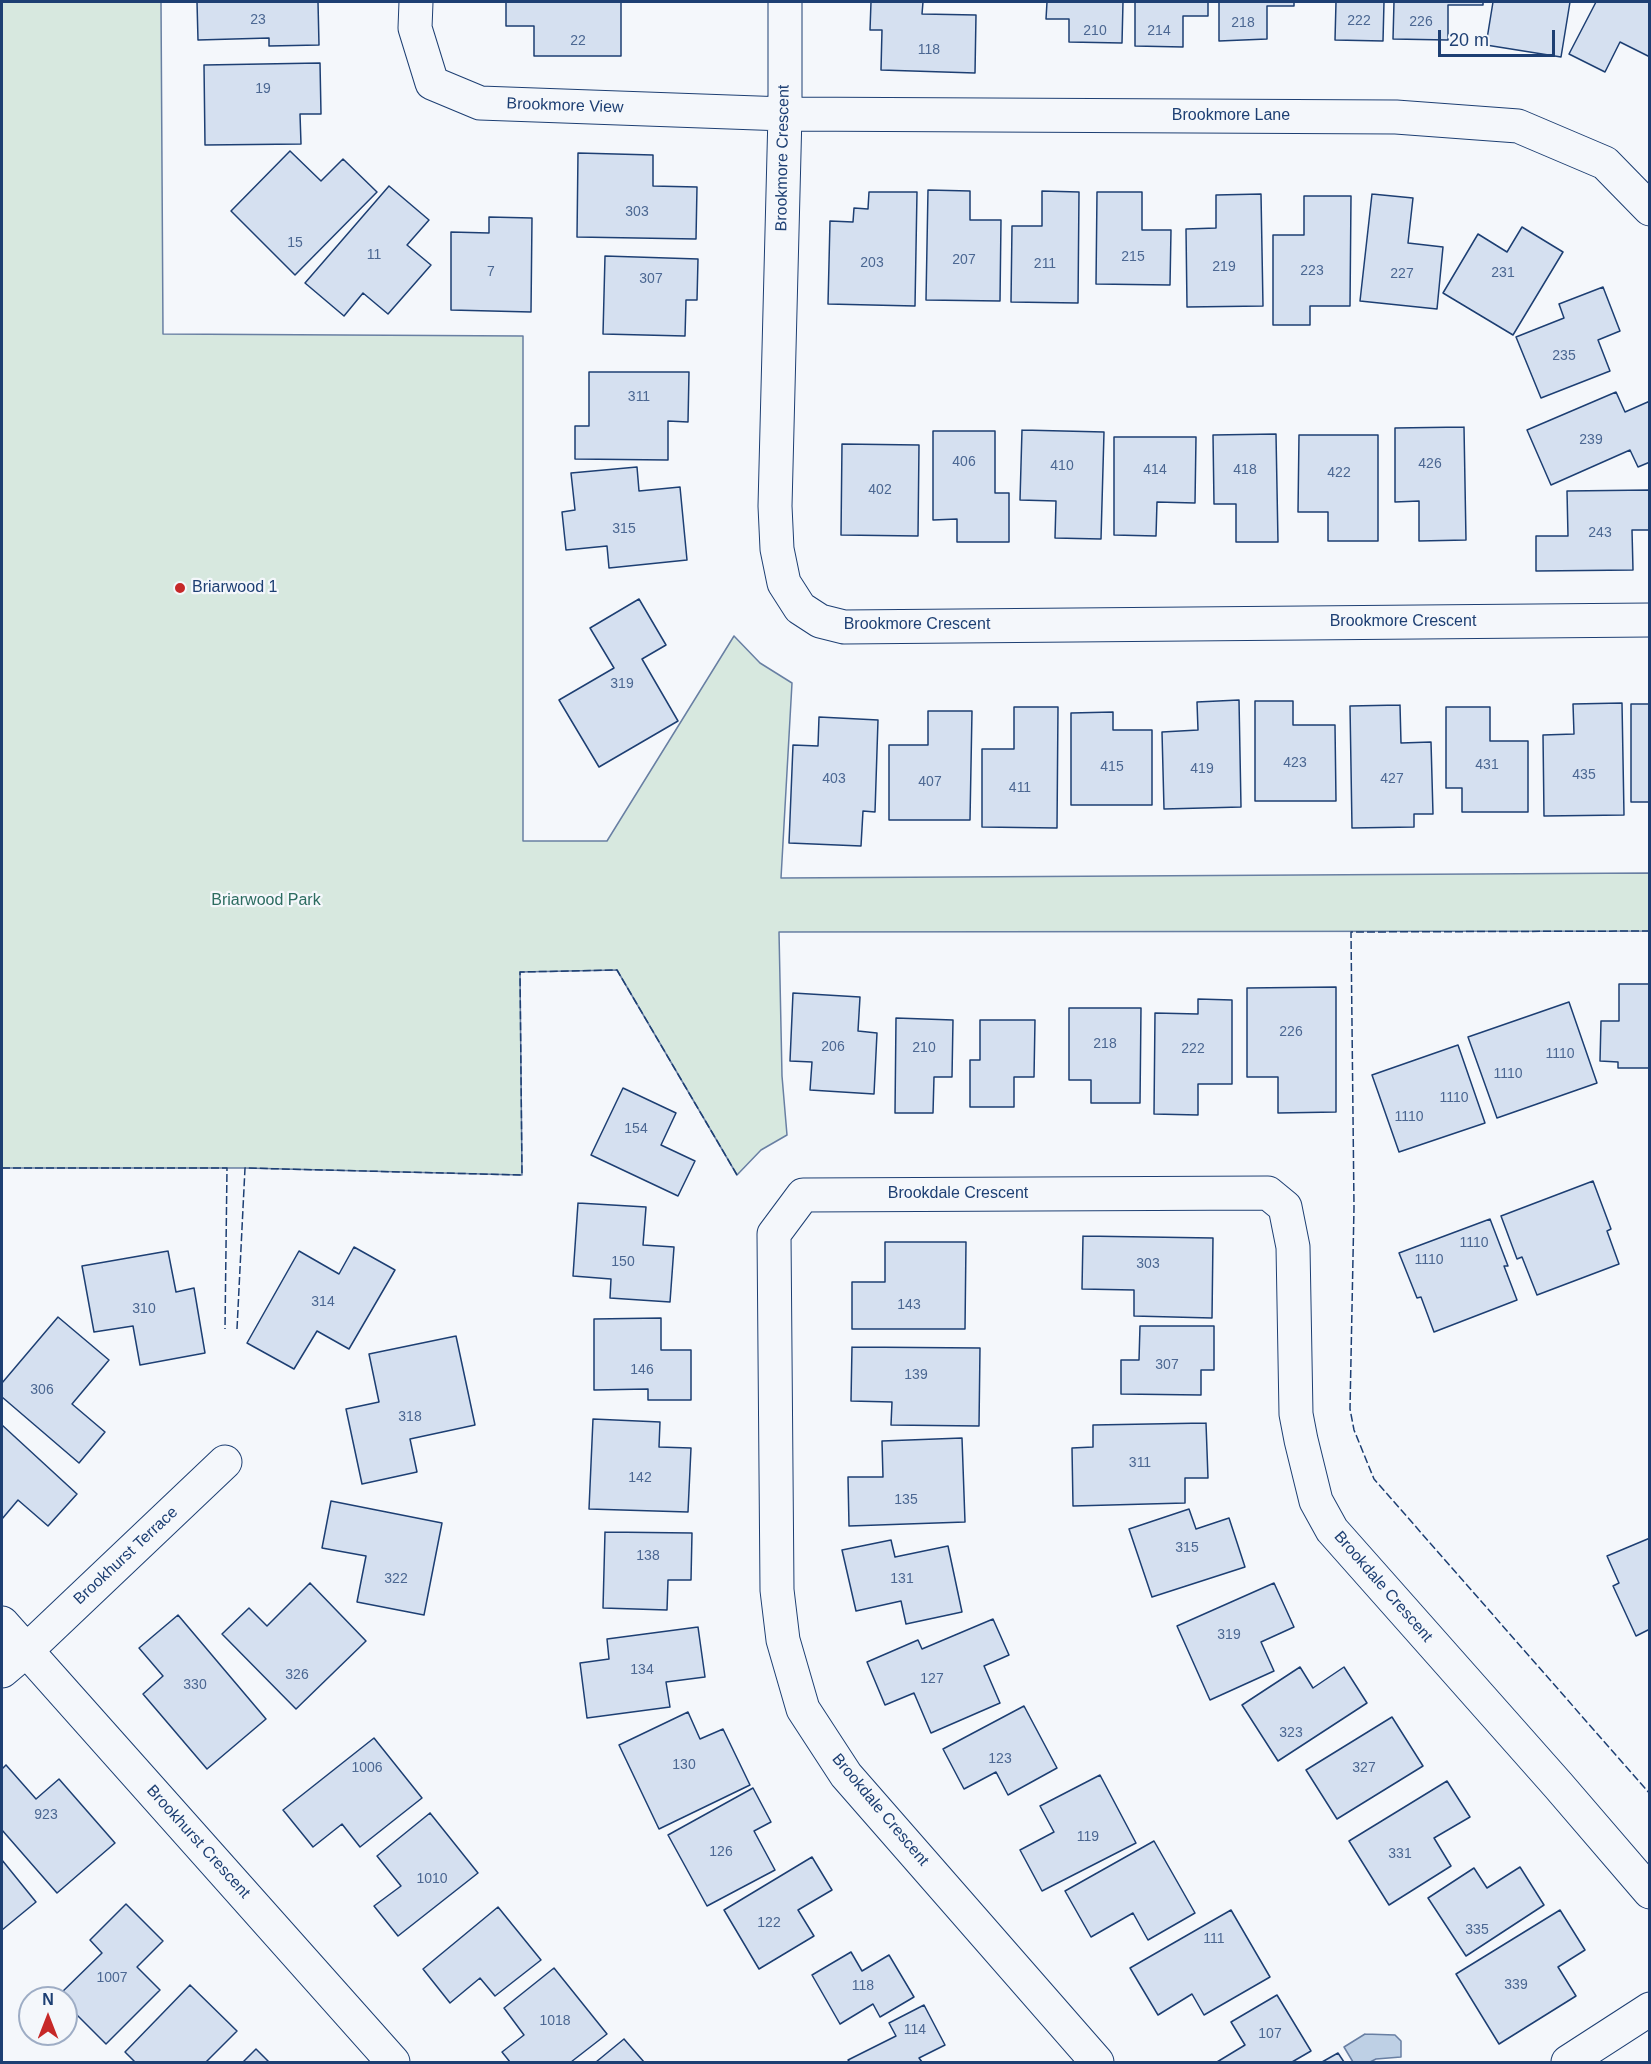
<!DOCTYPE html>
<style>
body{margin:0}
#map{position:relative;width:1651px;height:2064px;overflow:hidden;background:#f4f7fb;font-family:Arial,sans-serif}
canvas{display:block}
.frame{position:absolute;inset:0;border:3px solid #1d3f73;pointer-events:none}
.north{position:absolute;left:18px;top:1986px;width:60px;height:60px;box-sizing:border-box;background:#f4f7fb;border:2px solid #9eadc5;border-radius:50%;rotate:0deg;font-size:16px;font-weight:700;line-height:24px;text-align:center;color:#1d3f73}
.north::after{content:'';display:block;margin:auto;width:21px;height:27px;background:#c62828;clip-path:polygon(50% 0,100% 100%,50% 72%,0 100%)}
.scale{position:absolute;left:1438px;top:30px;width:117px;height:27px;box-sizing:border-box;border:3px solid #1d3f73;border-top:0;padding-left:8px;font-size:18px;line-height:21px;white-space:nowrap;color:#1d3f73;-webkit-text-stroke:4px #f4f7fb;paint-order:stroke}
</style>
<div id="map">
<canvas width="1651" height="2064"></canvas>
<div class="frame"></div>
<div class="north">N</div>
<div class="scale">20 m</div>
</div>
<script>
const ctx = document.querySelector('canvas').getContext('2d');
ctx.lineJoin = 'round';
function paint(path, color) { ctx.fillStyle = color; ctx.fill(path, 'evenodd'); }
const shape = rows => new Path2D(rows.map(r => 'M' + r).join(''));
function trace(path, color, width, dash) { ctx.strokeStyle = color; ctx.lineWidth = width; ctx.lineCap = dash ? 'butt' : 'round'; ctx.setLineDash(dash || []); ctx.stroke(path); }
function label(font, color, halo, rows, align = 'center') {
  ctx.font = font + ' Arial,sans-serif'; ctx.lineWidth = 4.5; ctx.setLineDash([]); ctx.textBaseline = 'middle'; ctx.strokeStyle = halo; ctx.fillStyle = color; for (const [text, x, y, turn = 0] of rows) {
    ctx.save(); ctx.translate(x, y); ctx.rotate((+turn || 0) * Math.PI / 180); ctx.textAlign = isNaN(turn) ? turn : align; if (halo) ctx.strokeText(text, 0, 0); ctx.fillText(text, 0, 0); ctx.restore();
  }
}
const green = shape([
 [2,2,161,2,163,334,523,336,523,841,607,841,734,636,760,663,792,683,781,878,1649,873,1649,931,779,932,782,1076,787,1135,761,1150,737,1175,617,970,520,972,522,1175,245,1168,2,1168,2,2]
]);
paint(green, '#d7e8df');
trace(green, '#687fa3', 1.5);
const water = shape([
 [1365,2034,1395,2035,1401,2041,1401,2057,1376,2059,1370,2062,1353,2062,1344,2047,1365,2034]
]);
paint(water, '#bed0e5');
trace(water, '#687fa3', 1.5);
const building = shape([
 [197,2,318,2,319,45,269,46,269,38,198,40,197,2],
 [506,2,621,2,621,56,534,56,534,26,506,26,506,2],
 [871,2,923,2,922,14,976,15,975,73,881,70,882,30,870,30,871,2],
 [1047,2,1123,2,1122,43,1069,42,1069,19,1046,19,1047,2],
 [1135,2,1208,2,1208,16,1183,16,1183,47,1135,46,1135,2],
 [1219,2,1294,2,1294,6,1267,6,1267,39,1219,41,1219,2],
 [1329,2,1384,2,1383,41,1335,40,1336,2,1329,2],
 [1394,2,1483,2,1483,5,1448,5,1448,40,1393,39,1394,2],
 [1493,2,1570,2,1561,57,1486,45,1493,2],
 [1596,2,1650,2,1650,57,1620,42,1605,72,1569,54,1596,2],
 [320,63,321,114,300,114,301,144,205,145,204,65,320,63],
 [290,151,321,181,343,159,377,192,295,275,231,211,290,151],
 [578,153,653,155,653,186,697,187,696,239,577,237,578,153],
 [389,186,429,220,407,245,431,265,388,314,363,293,344,316,305,283,389,186],
 [928,190,970,191,970,220,1001,220,1000,301,926,300,928,190],
 [1042,191,1079,192,1078,303,1011,302,1012,226,1042,226,1042,191],
 [869,192,917,192,915,306,828,304,830,221,853,222,854,208,868,209,869,192],
 [1097,192,1142,192,1142,230,1171,230,1170,285,1096,284,1097,192],
 [1261,194,1263,306,1187,307,1186,229,1216,228,1216,195,1261,194],
 [1372,194,1413,198,1408,243,1443,247,1437,309,1360,301,1372,194],
 [1304,196,1351,196,1350,306,1310,306,1310,325,1273,325,1273,235,1304,235,1304,196],
 [489,217,532,218,531,312,451,310,451,232,489,233,489,217],
 [1522,227,1563,252,1513,335,1443,293,1478,234,1507,252,1522,227],
 [605,256,698,259,697,300,686,300,685,336,603,334,605,256],
 [1603,287,1620,331,1598,340,1610,371,1541,398,1516,337,1564,318,1559,304,1603,287],
 [589,372,689,372,688,422,668,421,668,460,575,459,575,426,589,426,589,372],
 [1616,392,1625,412,1650,401,1650,462,1638,467,1630,450,1551,485,1527,430,1616,392],
 [1464,427,1466,540,1419,541,1419,501,1395,502,1395,428,1464,427],
 [1022,430,1104,432,1101,539,1055,538,1056,501,1020,500,1022,430],
 [933,431,995,431,995,493,1009,493,1009,542,957,542,957,519,933,520,933,431],
 [1276,434,1278,542,1236,542,1236,504,1214,504,1213,435,1276,434],
 [1299,435,1378,435,1378,541,1328,541,1328,512,1298,512,1299,435],
 [1114,437,1196,437,1195,503,1157,502,1156,536,1114,535,1114,437],
 [842,444,919,445,918,536,841,535,842,444],
 [637,467,639,491,680,487,687,560,609,568,607,546,566,550,562,512,575,510,571,473,637,467],
 [1650,490,1650,530,1632,530,1633,570,1536,571,1536,536,1568,536,1567,491,1650,490],
 [639,599,666,645,642,659,678,721,599,767,559,700,614,668,590,628,639,599],
 [1239,700,1241,807,1164,809,1162,732,1198,730,1197,702,1239,700],
 [1255,701,1293,701,1293,725,1335,725,1336,801,1255,801,1255,701],
 [1622,703,1624,815,1544,816,1543,735,1574,734,1573,704,1622,703],
 [1631,704,1650,704,1650,802,1631,802,1631,704],
 [1400,705,1401,743,1431,742,1433,814,1414,814,1414,827,1352,828,1350,706,1400,705],
 [1014,707,1058,707,1057,828,982,827,982,749,1014,749,1014,707],
 [1446,707,1490,707,1490,741,1528,741,1528,812,1462,812,1462,788,1446,788,1446,707],
 [928,711,972,711,970,820,889,820,889,745,928,745,928,711],
 [1113,712,1113,730,1152,730,1152,805,1071,805,1071,713,1113,712],
 [819,717,878,720,875,812,863,811,861,846,789,843,793,745,818,746,819,717],
 [1619,984,1650,984,1650,1068,1618,1068,1618,1062,1600,1061,1601,1021,1619,1021,1619,984],
 [1336,987,1336,1112,1278,1113,1278,1077,1247,1077,1247,988,1336,987],
 [793,993,860,997,858,1031,877,1033,874,1094,810,1090,812,1062,790,1061,793,993],
 [1198,999,1232,1000,1232,1084,1198,1084,1198,1115,1154,1114,1155,1013,1198,1014,1198,999],
 [1569,1002,1597,1083,1497,1118,1468,1037,1569,1002],
 [1069,1008,1141,1008,1140,1103,1091,1103,1091,1080,1069,1080,1069,1008],
 [896,1018,953,1020,952,1077,934,1077,933,1113,895,1113,896,1018],
 [980,1020,1035,1020,1034,1077,1014,1077,1014,1107,970,1107,970,1060,980,1060,980,1020],
 [1458,1045,1485,1123,1399,1152,1372,1075,1458,1045],
 [623,1088,676,1113,661,1145,695,1161,678,1196,591,1155,623,1088],
 [1593,1181,1611,1229,1607,1231,1619,1264,1537,1295,1522,1257,1517,1259,1501,1216,1593,1181],
 [578,1203,646,1207,643,1245,674,1247,670,1302,610,1298,611,1279,573,1276,578,1203],
 [1490,1219,1508,1266,1504,1266,1517,1300,1434,1332,1421,1297,1417,1298,1399,1253,1490,1219],
 [1083,1236,1213,1238,1212,1318,1134,1316,1134,1290,1082,1289,1083,1236],
 [885,1242,966,1242,965,1329,852,1329,852,1282,885,1282,885,1242],
 [354,1247,395,1270,349,1349,317,1331,294,1369,247,1343,299,1251,339,1274,354,1247],
 [168,1251,176,1292,194,1288,205,1353,140,1365,133,1326,94,1332,82,1266,168,1251],
 [58,1317,109,1360,72,1404,105,1432,79,1463,2,1397,2,1383,58,1317],
 [661,1318,661,1350,691,1350,691,1400,648,1400,648,1389,594,1390,594,1319,661,1318],
 [1140,1326,1214,1326,1214,1370,1201,1370,1201,1395,1121,1394,1121,1360,1139,1360,1140,1326],
 [456,1336,475,1425,410,1439,417,1472,362,1484,346,1409,379,1402,369,1354,456,1336],
 [852,1347,980,1348,979,1426,891,1425,892,1402,851,1401,852,1347],
 [593,1419,660,1422,659,1447,691,1448,688,1512,589,1509,593,1419],
 [1206,1423,1208,1478,1185,1478,1185,1503,1073,1506,1072,1448,1093,1447,1093,1425,1206,1423],
 [2,1425,77,1494,48,1526,18,1500,2,1519,2,1425],
 [962,1438,965,1522,849,1526,848,1477,883,1477,882,1441,962,1438],
 [331,1501,442,1523,424,1615,357,1602,366,1556,322,1548,331,1501],
 [1189,1509,1196,1529,1229,1518,1245,1567,1152,1597,1129,1529,1189,1509],
 [605,1532,692,1533,691,1580,668,1580,667,1610,603,1608,605,1532],
 [1650,1538,1650,1629,1636,1636,1613,1586,1619,1583,1607,1556,1650,1538],
 [891,1540,895,1557,948,1546,962,1612,906,1624,901,1601,856,1611,842,1550,891,1540],
 [310,1583,366,1641,296,1709,222,1634,249,1608,267,1626,310,1583],
 [1274,1583,1294,1627,1261,1642,1274,1671,1210,1700,1177,1626,1274,1583],
 [178,1615,266,1719,207,1769,143,1694,163,1676,139,1648,178,1615],
 [993,1619,1009,1655,984,1666,1000,1703,931,1733,914,1693,885,1705,867,1662,918,1640,922,1649,993,1619],
 [698,1627,705,1677,666,1682,670,1707,587,1718,580,1663,609,1659,607,1639,698,1627],
 [1300,1667,1313,1688,1344,1667,1367,1703,1278,1761,1242,1705,1300,1667],
 [1024,1706,1057,1768,1008,1795,996,1772,964,1789,943,1749,1024,1706],
 [688,1712,700,1739,723,1729,750,1785,659,1829,619,1745,688,1712],
 [1392,1717,1423,1766,1337,1819,1306,1770,1392,1717],
 [374,1738,422,1798,360,1847,342,1824,313,1847,283,1810,374,1738],
 [6,1765,36,1799,59,1779,115,1843,57,1893,2,1830,2,1769,6,1765],
 [1100,1775,1136,1843,1042,1891,1020,1850,1054,1832,1040,1806,1100,1775],
 [1447,1781,1470,1817,1434,1838,1451,1866,1389,1905,1349,1841,1447,1781],
 [753,1788,771,1822,754,1831,775,1870,707,1906,668,1835,753,1788],
 [430,1813,478,1873,398,1936,374,1906,401,1886,377,1856,430,1813],
 [1154,1841,1195,1913,1148,1940,1133,1913,1091,1937,1065,1891,1154,1841],
 [812,1857,832,1890,798,1910,814,1936,759,1969,724,1910,812,1857],
 [2,1860,36,1902,2,1930,2,1860],
 [1520,1867,1544,1905,1466,1956,1428,1898,1474,1868,1487,1888,1520,1867],
 [126,1904,163,1941,137,1967,160,1990,106,2044,66,2004,66,1998,58,1996,102,1953,90,1940,126,1904],
 [498,1907,541,1960,495,1996,480,1978,450,2003,423,1969,498,1907],
 [1231,1910,1270,1977,1204,2015,1192,1994,1158,2015,1130,1968,1231,1910],
 [1560,1910,1585,1950,1558,1967,1576,1996,1499,2044,1456,1974,1560,1910],
 [851,1952,862,1971,889,1955,914,1997,880,2017,873,2004,840,2024,812,1975,851,1952],
 [554,1968,607,2034,571,2062,510,2062,502,2052,524,2035,504,2008,554,1968],
 [190,1985,237,2031,206,2062,135,2062,125,2052,190,1985],
 [1277,1995,1311,2051,1292,2062,1217,2062,1245,2045,1231,2022,1277,1995],
 [924,2005,945,2045,919,2058,922,2062,850,2062,848,2060,896,2036,889,2023,924,2005],
 [624,2039,644,2062,596,2062,624,2039],
 [256,2049,269,2062,243,2062,256,2049],
 [1338,2053,1344,2062,1322,2062,1338,2053]
]);
paint(building, '#d5e0f0');
trace(building, '#1d3f73', 1.5);
const minor = shape([
 [416,2,415,28,432,83,480,103,785,114,1396,117,1518,126,1605,163,1650,209],
 [785,2,785,114,775,506,777,549,784,583,800,608,820,621,844,627,1650,620],
 [2,1623,393,2062],
 [2,1671,27,1650,225,1462],
 [1097,2062,846,1775,803,1709,783,1640,777,1590,774,1234,803,1195,1268,1193,1285,1207,1293,1247,1296,1414,1301,1440,1316,1501,1332,1530,1558,1785,1650,1892],
 [1568,2062,1650,2009]
]);
trace(minor, '#1d3f73', 35);
trace(minor, '#f4f7fb', 33);
trace(shape([
 [1650,931,1351,932,1354,1207,1350,1409,1354,1430,1374,1479,1650,1794],
 [2,1168,227,1168,225,1329],
 [237,1329,245,1168,522,1175,520,972,617,970,737,1175]
]), '#1d3f73', 1.5, [8, 3]);
for (const [x, y, r, color] of [
 [180,588,6,"#c62828"]
]) { const dot = new Path2D(); dot.arc(x, y, r, 0, 2 * Math.PI); ctx.fillStyle = color; ctx.fill(dot); trace(dot, '#f4f7fb', 2); }
label('14px', '#4b6792', null, [
 ["23",258,20],
 ["222",1359,21],
 ["226",1421,22],
 ["218",1243,23],
 ["210",1095,31],
 ["214",1159,31],
 ["22",578,41],
 ["118",929,50],
 ["19",263,89],
 ["303",637,212],
 ["15",295,243],
 ["11",374,255],
 ["215",1133,257],
 ["207",964,260],
 ["203",872,263],
 ["211",1045,264],
 ["219",1224,267],
 ["223",1312,271],
 ["7",491,272],
 ["231",1503,273],
 ["227",1402,274],
 ["307",651,279],
 ["235",1564,356],
 ["311",639,397],
 ["239",1591,440],
 ["406",964,462],
 ["426",1430,464],
 ["410",1062,466],
 ["414",1155,470],
 ["418",1245,470],
 ["422",1339,473],
 ["402",880,490],
 ["315",624,529],
 ["243",1600,533],
 ["319",622,684],
 ["423",1295,763],
 ["431",1487,765],
 ["415",1112,767],
 ["419",1202,769],
 ["435",1584,775],
 ["403",834,779],
 ["427",1392,779],
 ["407",930,782],
 ["411",1020,788],
 ["226",1291,1032],
 ["218",1105,1044],
 ["206",833,1047],
 ["210",924,1048],
 ["222",1193,1049],
 ["1110",1560,1054],
 ["1110",1508,1074],
 ["1110",1454,1098],
 ["1110",1409,1117],
 ["154",636,1129],
 ["1110",1474,1243],
 ["1110",1429,1260],
 ["150",623,1262],
 ["303",1148,1264],
 ["314",323,1302],
 ["143",909,1305],
 ["310",144,1309],
 ["307",1167,1365],
 ["146",642,1370],
 ["139",916,1375],
 ["306",42,1390],
 ["318",410,1417],
 ["311",1140,1463],
 ["142",640,1478],
 ["135",906,1500],
 ["315",1187,1548],
 ["138",648,1556],
 ["322",396,1579],
 ["131",902,1579],
 ["319",1229,1635],
 ["134",642,1670],
 ["326",297,1675],
 ["127",932,1679],
 ["330",195,1685],
 ["323",1291,1733],
 ["123",1000,1759],
 ["130",684,1765],
 ["1006",367,1768],
 ["327",1364,1768],
 ["923",46,1815],
 ["119",1088,1837],
 ["126",721,1852],
 ["331",1400,1854],
 ["1010",432,1879],
 ["122",769,1923],
 ["335",1477,1930],
 ["111",1214,1939],
 ["1007",112,1978],
 ["339",1516,1985],
 ["118",863,1986],
 ["1018",555,2021],
 ["114",915,2030],
 ["107",1270,2034]
]);
label('16px', '#1d3f73', '#f4f7fb', [
 ["Brookmore View",565,106,2],
 ["Brookmore Lane",1231,116],
 ["Brookmore Crescent",783,158,-89],
 ["Brookmore Crescent",1403,622],
 ["Brookmore Crescent",917,625],
 ["Brookdale Crescent",958,1194],
 ["Brookhurst Terrace",126,1556,-43],
 ["Brookdale Crescent",1383,1587,49],
 ["Brookdale Crescent",880,1810,50],
 ["Brookhurst Crescent",198,1842,48]
]);
label('16px', '#1d3f73', '#f4f7fb', [
 ["Briarwood 1",192,588]
], 'left');
label('16px', '#2c6c60', '#f4f7fb', [
 ["Briarwood Park",266,901]
]);
</script>
